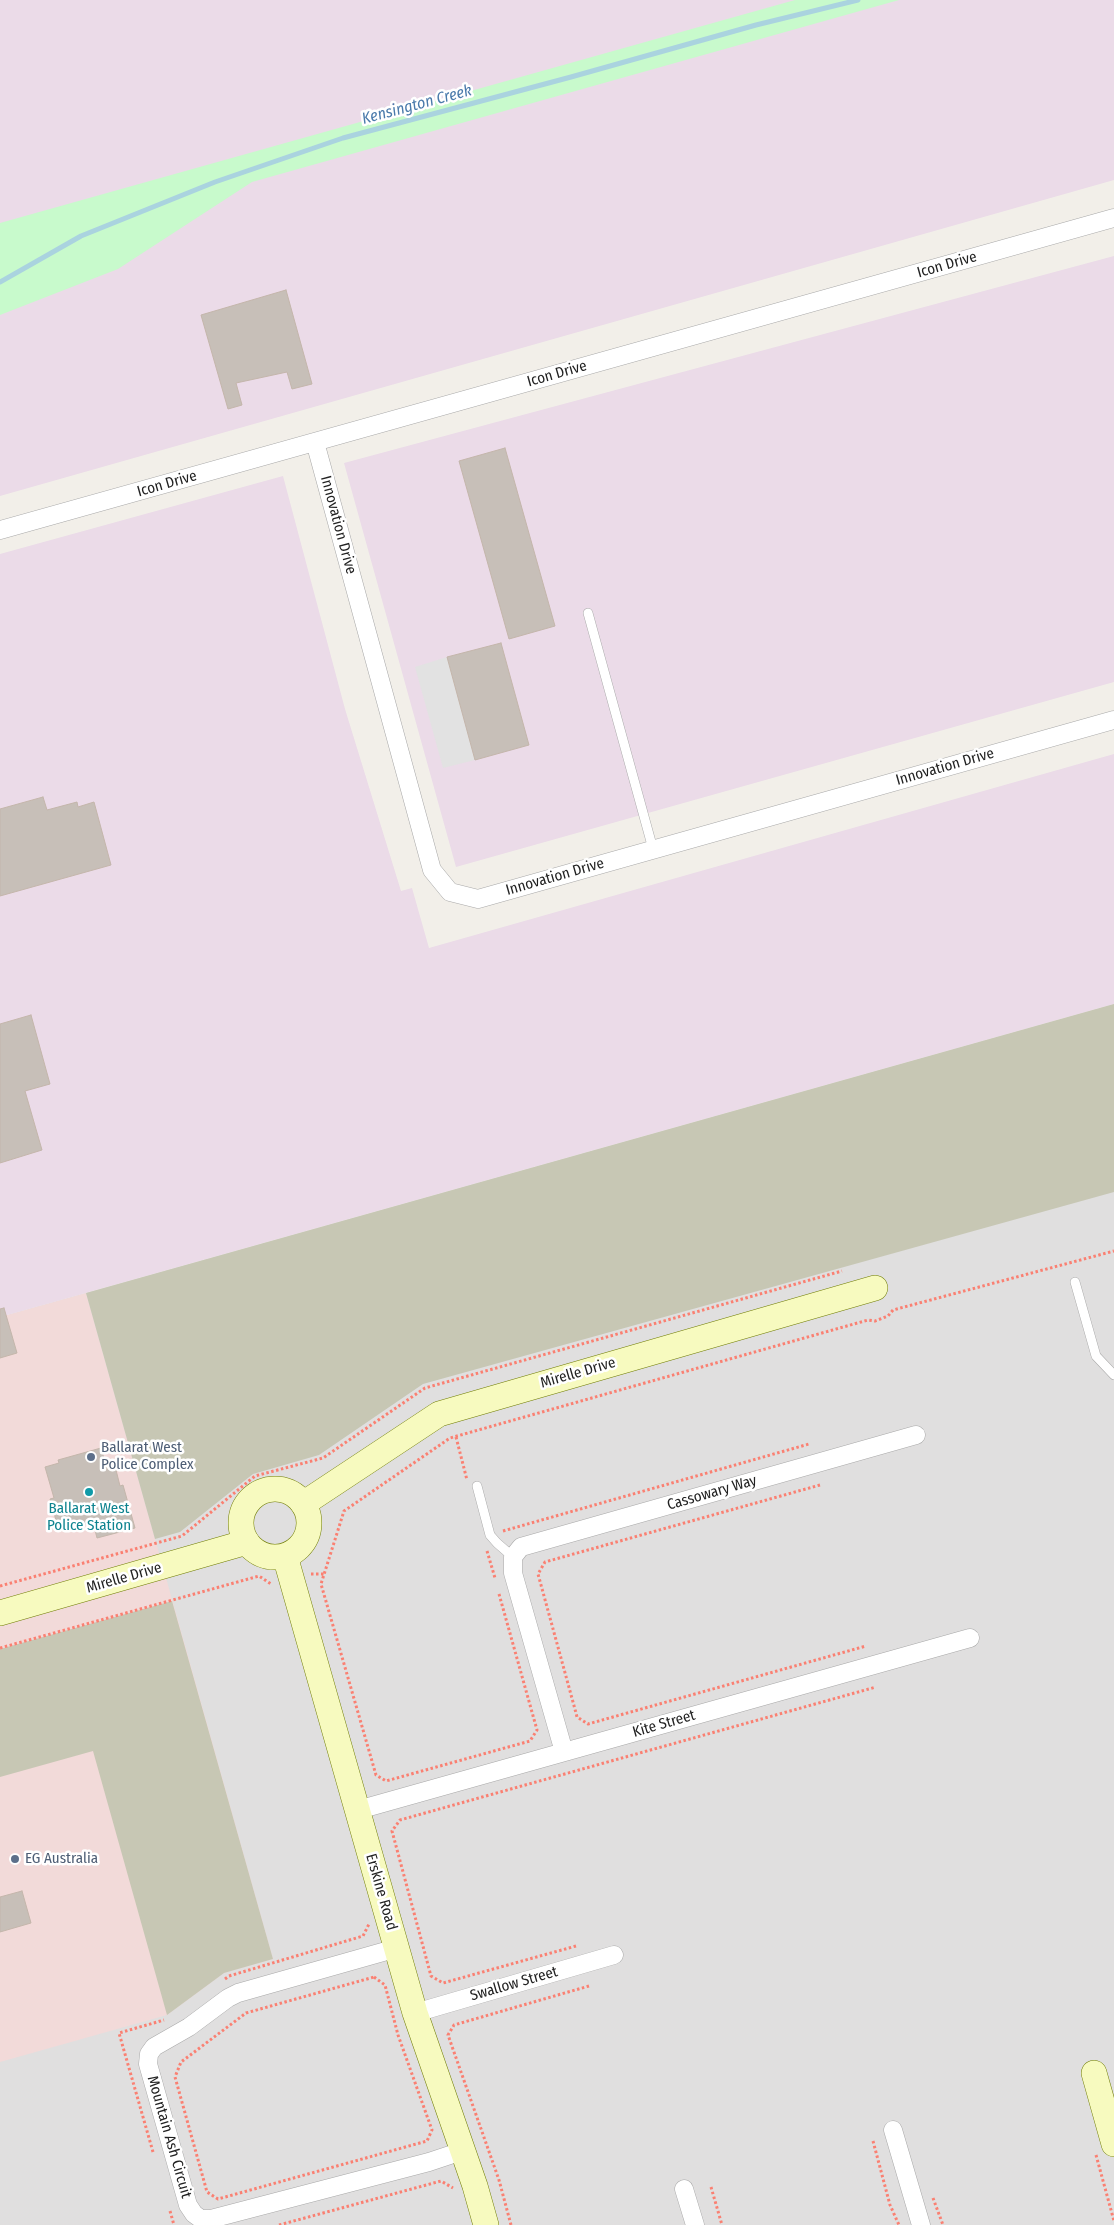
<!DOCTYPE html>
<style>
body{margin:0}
canvas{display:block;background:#f2efe9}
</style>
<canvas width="1114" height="2225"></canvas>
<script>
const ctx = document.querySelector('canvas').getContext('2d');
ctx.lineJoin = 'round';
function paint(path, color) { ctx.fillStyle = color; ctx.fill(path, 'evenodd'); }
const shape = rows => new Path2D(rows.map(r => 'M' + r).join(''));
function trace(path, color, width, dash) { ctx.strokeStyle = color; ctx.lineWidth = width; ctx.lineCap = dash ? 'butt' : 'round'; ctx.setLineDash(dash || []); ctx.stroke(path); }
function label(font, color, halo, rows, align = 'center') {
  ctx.font = font + ' "Fira Sans Condensed",sans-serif'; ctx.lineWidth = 5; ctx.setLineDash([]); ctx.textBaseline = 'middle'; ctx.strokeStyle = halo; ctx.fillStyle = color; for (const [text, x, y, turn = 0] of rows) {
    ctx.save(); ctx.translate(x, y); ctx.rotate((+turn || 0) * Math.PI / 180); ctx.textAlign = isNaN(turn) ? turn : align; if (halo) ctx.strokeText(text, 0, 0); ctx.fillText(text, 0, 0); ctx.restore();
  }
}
paint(shape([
 [1114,1004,1114,2225,0,2225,0,1317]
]), '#e0dfdf');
paint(shape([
 [86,1293,273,1959,224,1973,167,2015,0,2062,0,1317]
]), '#f2dad9');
paint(shape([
 [0,0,1114,0,1114,180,0,496],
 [1114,256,1114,682,456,867,344,463],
 [283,476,345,709,401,891,412,888,429,948,1114,754,1114,1004,0,1317,0,554]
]), '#ebdbe8');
paint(shape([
 [1114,1004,1114,1192,423,1384,319,1455,253,1474,180,1532,155,1539,86,1293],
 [172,1601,273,1959,224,1973,167,2015,93,1751,0,1777,0,1649]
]), '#c7c7b4');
paint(shape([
 [795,0,899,0,252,182,118,269,0,315,0,223]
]), '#c8facc');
paint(shape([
 [447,657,475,760,443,768,415,667]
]), '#e2e2e2');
trace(shape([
 [0,282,81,236,215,182,343,138,571,77,756,25,858,0]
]), '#aad3df', 5);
const building = shape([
 [286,290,312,384,292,389,287,372,236,383,242,405,228,409,201,315,286,290],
 [505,448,555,626,509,639,459,461,505,448],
 [501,643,529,745,475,760,447,657,501,643],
 [43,797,47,810,77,802,78,807,94,802,111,865,0,896,0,809,43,797],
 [31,1015,50,1084,25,1091,42,1150,0,1163,0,1024,31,1015],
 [4,1308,17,1353,0,1358,0,1309,4,1308],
 [101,1448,107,1469,115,1466,120,1486,123,1485,135,1528,97,1538,93,1522,59,1531,50,1499,54,1498,45,1467,59,1463,58,1460,101,1448],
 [22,1891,31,1923,0,1932,0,1897,22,1891]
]);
paint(building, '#c7bfb8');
trace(building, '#c4b6ab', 1);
const lane = shape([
 [588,613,653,849],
 [1075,1282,1096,1356,1114,1375],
 [477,1486,490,1535,497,1543,513,1557]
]);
const street = shape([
 [315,442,432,870,450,892,478,899,1114,720],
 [0,530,1114,218],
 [564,1752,513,1573,513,1557,521,1547,916,1435],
 [358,1810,970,1638],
 [397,1948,238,1993,228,1998,189,2027,154,2047,149,2054,148,2064,188,2205,194,2214,201,2219,211,2219,429,2162,462,2151],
 [415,2013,614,1955],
 [893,2130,921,2225],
 [684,2189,695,2225]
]);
const secondary = shape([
 '241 1523a34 34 0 1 1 68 0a34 34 0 1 1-68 0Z',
 [303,1504,439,1414,875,1288],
 [285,1556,415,2013,475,2186,486,2225],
 [0,1613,247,1542],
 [1094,2073,1114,2144]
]);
trace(lane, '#a9a9a9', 10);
trace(street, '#a9a9a9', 19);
trace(secondary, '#707d05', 26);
trace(shape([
 [456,1437,467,1480],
 [820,1485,545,1562,538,1574,576,1713,577,1717,588,1724,866,1646],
 [503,1531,809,1444],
 [487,1551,495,1578],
 [311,1574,325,1574],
 [0,1586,182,1536,255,1476,323,1458,425,1388,842,1271],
 [499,1594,537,1730,530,1741,386,1781,376,1775,321,1584,344,1511,450,1438,868,1320,875,1321,888,1316,893,1310,1114,1251],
 [0,1648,259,1576,271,1584],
 [576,1946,443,1983,431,1976,392,1831,400,1820,876,1687],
 [374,1977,385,1985,398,2035,432,2130,427,2141,218,2199,207,2192,175,2077,181,2062,246,2013,374,1977],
 [225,1979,229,1976,363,1936,369,1924],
 [873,2141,890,2205,899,2225],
 [153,2152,119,2033,164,2020],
 [1096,2155,1114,2221],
 [711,2187,722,2225],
 [933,2198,943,2225],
 [170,2211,174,2225],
 [279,2225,441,2181,453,2188],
 [511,2225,499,2180,448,2035,454,2025,589,1986]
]), '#fa8072', 3, [2.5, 2.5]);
trace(lane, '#fff', 9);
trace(street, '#fff', 18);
trace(secondary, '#f7fabf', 25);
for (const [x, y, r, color] of [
 [91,1457,5,"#5c6f8a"],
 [89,1492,5,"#0f9aa8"],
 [15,1859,5,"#5c6f8a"]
]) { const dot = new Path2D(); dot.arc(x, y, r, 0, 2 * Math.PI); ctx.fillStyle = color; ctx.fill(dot); trace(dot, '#fff', 2); }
label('15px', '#222', '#fff', [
 ["Icon Drive",947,265,-16],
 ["Icon Drive",557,374,-16],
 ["Icon Drive",167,484,-16],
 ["Innovation Drive",338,525,75],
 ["Innovation Drive",945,767,-16],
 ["Innovation Drive",555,877,-16],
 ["Mirelle Drive",578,1373,-16],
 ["Cassowary Way",712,1493,-16],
 ["Mirelle Drive",124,1578,-16],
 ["Kite Street",664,1724,-16],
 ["Erskine Road",381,1892,74],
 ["Swallow Street",514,1984,-16],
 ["Mountain Ash Circuit",169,2137,74]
]);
label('15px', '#4e5e75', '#fff', [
 ["Ballarat West",101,1448],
 ["Police Complex",101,1465],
 ["EG Australia",25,1859]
], 'left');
label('15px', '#0d838f', '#fff', [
 ["Ballarat West",89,1509],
 ["Police Station",89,1526]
]);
label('italic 16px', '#4a7aab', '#fff', [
 ["Kensington Creek",417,105,-15]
]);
</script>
